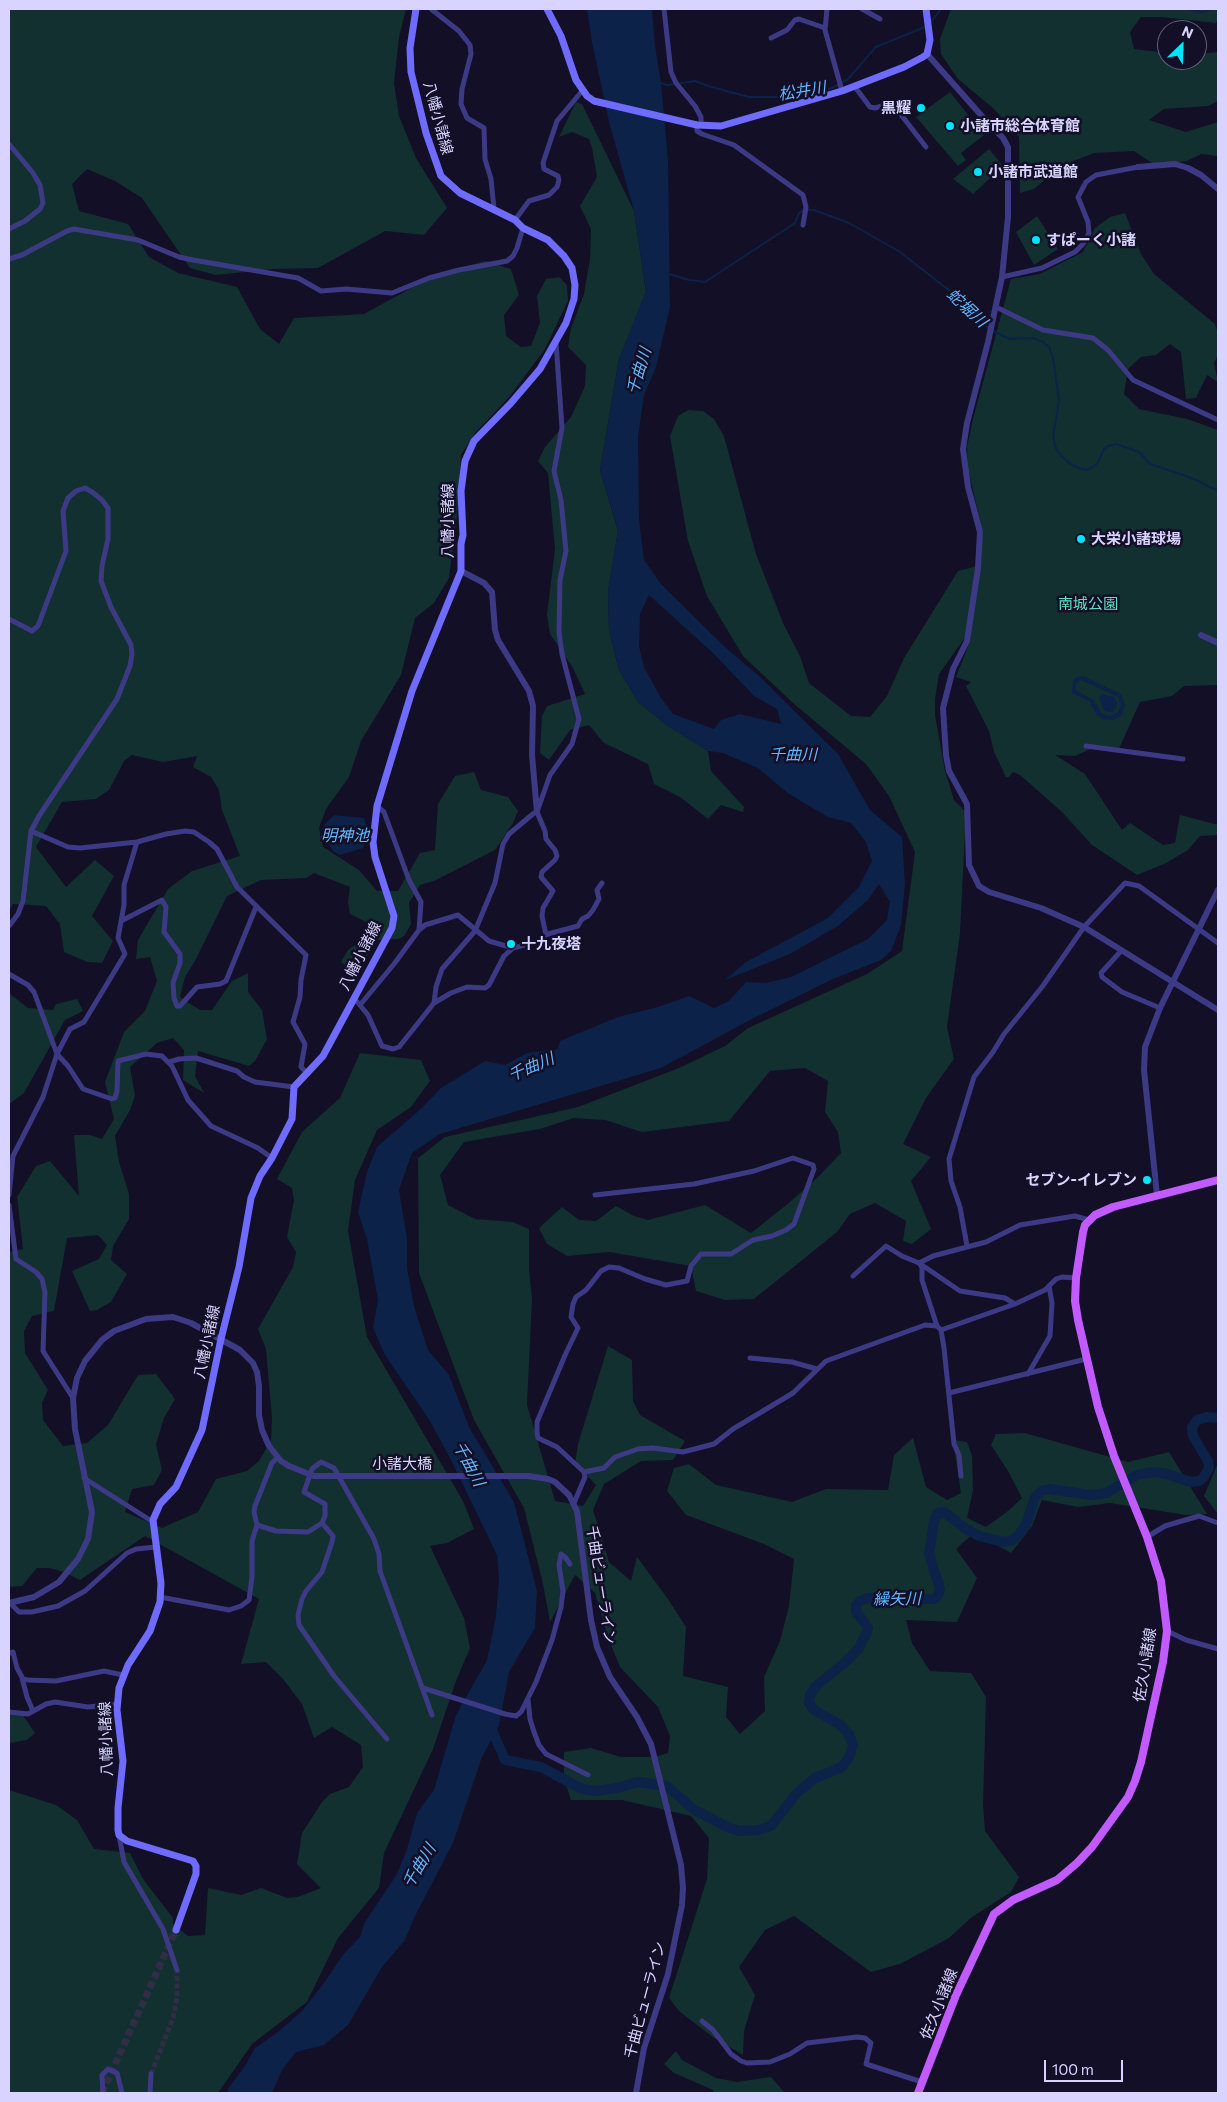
<!DOCTYPE html>
<meta charset="utf-8">
<style>
body{margin:0}
#map{position:relative;width:1227px;height:2102px;overflow:hidden;background:#130f26;font-family:Commissioner,sans-serif}
canvas{display:block}
.frame{position:absolute;inset:0;border:10px solid #d9d4ff;pointer-events:none}
.north{position:absolute;left:1157px;top:20px;width:50px;height:50px;box-sizing:border-box;background:#130f26;border:1px solid #625e7d;border-radius:50%;rotate:24deg;font-size:14px;font-weight:700;line-height:20px;text-align:center;color:#d9d4ff}
.north::after{content:'';display:block;margin:auto;width:18px;height:22px;background:#00e5ff;clip-path:polygon(50% 0,100% 100%,50% 72%,0 100%)}
.scale{position:absolute;left:1044px;top:2060px;width:79px;height:22px;box-sizing:border-box;border:2px solid #d9d4ff;border-top:0;padding-left:6px;font-size:15px;line-height:18px;white-space:nowrap;color:#d9d4ff;-webkit-text-stroke:4px #130f26;paint-order:stroke}
</style>
<div id="map">
<canvas width="1227" height="2102"></canvas>
<div class="frame"></div>
<div class="north">N</div>
<div class="scale">100 m</div>
</div>
<script>
const ctx = document.querySelector('canvas').getContext('2d');
ctx.lineJoin = 'round';
function paint(path, color) { ctx.fillStyle = color; ctx.fill(path, 'evenodd'); }
const shape = rows => new Path2D(rows.map(r => 'M' + r).join(''));
function trace(path, color, width, dash) { ctx.strokeStyle = color; ctx.lineWidth = width; ctx.lineCap = dash ? 'butt' : 'round'; ctx.setLineDash(dash || []); ctx.stroke(path); }
function label(font, color, halo, rows, align = 'center') {
  ctx.font = font + ' Commissioner,"Noto Sans JP",sans-serif'; ctx.lineWidth = 5; ctx.setLineDash([]); ctx.textBaseline = 'middle'; ctx.strokeStyle = halo; ctx.fillStyle = color; for (const [text, x, y, turn = 0] of rows) {
    ctx.save(); ctx.translate(x, y); ctx.rotate((+turn || 0) * Math.PI / 180); ctx.textAlign = isNaN(turn) ? turn : align; if (halo) ctx.strokeText(text, 0, 0); ctx.fillText(text, 0, 0); ctx.restore();
  }
}
paint(shape([
 [9,9,406,9,399,37,394,83,399,116,416,158,447,208,424,235,385,231,318,268,274,269,216,275,190,268,142,198,115,181,87,169,72,184,79,211,128,224,149,257,178,273,237,287,260,329,279,344,294,318,364,314,437,274,485,261,511,269,519,295,504,315,506,336,521,347,531,346,540,323,537,296,546,279,559,277,567,285,568,301,545,349,510,396,475,433,461,455,458,506,449,578,434,603,415,618,401,675,361,741,349,777,326,809,319,828,323,847,359,870,377,891,398,891,420,853,435,850,438,804,455,776,474,772,481,790,508,797,518,811,513,823,495,850,434,881,420,885,409,903,411,924,404,936,398,939,377,940,355,974,341,962,348,950,378,928,350,914,348,902,350,887,314,873,306,878,261,880,227,896,195,961,185,977,180,997,200,1010,212,1010,232,981,248,973,248,992,262,1010,267,1039,255,1061,249,1066,198,1051,195,1076,204,1093,183,1080,184,1050,173,1038,157,1043,130,1067,135,1096,130,1110,115,1136,119,1162,129,1194,129,1219,113,1246,111,1260,127,1274,111,1302,97,1310,90,1311,72,1271,99,1259,107,1245,98,1235,67,1238,54,1311,32,1316,24,1331,25,1353,48,1390,42,1403,43,1420,63,1446,87,1443,108,1425,138,1375,156,1374,175,1399,164,1418,156,1444,162,1470,154,1485,132,1489,125,1512,162,1528,198,1512,216,1479,247,1471,259,1461,271,1440,272,1418,266,1349,258,1329,293,1267,296,1252,287,1237,294,1200,292,1188,277,1179,302,1132,340,1098,360,1053,421,1060,430,1081,411,1107,377,1130,355,1180,348,1231,367,1337,463,1501,474,1529,447,1543,430,1546,464,1618,470,1648,456,1681,433,1749,384,1853,379,1888,338,1938,307,2002,252,2044,218,2093,9,2093,9,1790,56,1805,77,1820,94,1849,130,1853,143,1879,173,1918,173,1924,188,1936,205,1935,208,1888,241,1895,261,1888,287,1898,298,1897,321,1888,297,1864,302,1833,322,1802,330,1794,349,1787,363,1767,361,1745,332,1727,314,1738,302,1704,283,1679,266,1662,241,1664,259,1599,145,1536,80,1580,64,1572,49,1568,37,1568,22,1586,9,1587,9,1252,23,1249,17,1197,36,1166,50,1161,79,1196,74,1135,90,1135,102,1139,114,1119,105,1082,124,1032,145,1011,157,981,150,957,136,959,138,940,168,889,192,871,240,856,222,810,219,790,211,777,193,767,197,756,163,762,132,755,124,761,109,790,96,799,62,802,36,847,66,887,95,860,114,876,92,916,113,941,102,963,87,962,64,952,60,924,46,906,13,904,9,911],
 [951,9,1218,9,1218,19,1216,23,1162,17,1141,17,1130,32,1134,49,1167,53,1167,60,1197,60,1197,54,1218,52,1218,101,1208,106,1164,109,1149,120,1186,132,1218,122,1218,156,1201,154,1187,161,1155,165,1134,151,1094,153,1061,166,1034,189,1020,193,1019,137,994,109,958,79,941,54,940,39],
 [950,92,984,135,961,153,966,160,958,166,916,117],
 [576,102,582,104,634,211,646,292,619,359,600,470,618,531,608,591,609,631,619,670,638,702,668,726,708,751,711,771,744,807,743,812,721,805,708,819,680,797,654,784,648,764,604,743,589,725,570,730,549,760,540,753,542,716,547,706,585,694,573,668,550,634,547,615,555,549,548,473,538,461,545,447,571,417,585,386,586,365,568,347,571,328,584,294,590,259,591,229,580,206,597,177,592,148,589,139,572,132,559,137],
 [989,149,1003,166,973,194,953,179],
 [1125,213,1141,254,1154,274,1215,324,1218,334,1218,355,1214,363,1218,382,1207,375,1196,398,1186,399,1181,352,1170,344,1156,355,1141,357,1128,369,1124,394,1139,409,1187,419,1218,430,1218,685,1184,686,1172,696,1140,702,1118,751,1095,747,1075,756,1055,755,1085,774,1122,830,1130,823,1163,845,1175,843,1180,815,1215,824,1218,824,1218,835,1200,836,1188,850,1166,863,1137,875,1092,845,1061,811,1020,775,1013,772,1009,777,1006,777,994,752,989,731,966,686,971,682,956,677,970,641,971,629,939,674,935,699,935,715,945,771,954,800,966,812,960,933,947,1027,954,1059,926,1098,903,1144,931,1157,911,1181,931,1229,912,1244,903,1241,906,1221,875,1203,850,1214,837,1232,754,1299,725,1300,696,1291,691,1266,609,1252,567,1256,547,1244,539,1228,562,1207,579,1220,596,1221,616,1206,634,1216,648,1220,705,1205,751,1233,790,1202,817,1178,841,1153,838,1132,825,1112,828,1081,805,1068,770,1071,729,1121,642,1132,605,1120,574,1118,540,1129,464,1142,440,1175,448,1205,475,1219,513,1222,529,1229,529,1269,532,1299,527,1405,555,1501,583,1506,596,1485,575,1463,578,1444,608,1346,632,1360,633,1401,640,1415,685,1441,673,1460,641,1461,604,1484,593,1510,609,1562,631,1581,637,1557,668,1599,686,1627,683,1676,728,1687,726,1717,740,1734,765,1711,764,1677,780,1641,789,1606,794,1559,764,1544,686,1515,667,1491,674,1468,689,1464,716,1485,792,1502,826,1489,888,1490,894,1455,913,1438,926,1487,947,1500,961,1493,953,1440,967,1442,972,1456,973,1490,967,1518,986,1527,1008,1511,1022,1498,1008,1471,991,1445,996,1434,1025,1433,1128,1462,1169,1452,1207,1514,1186,1515,1110,1503,1078,1507,1042,1500,1032,1526,1011,1553,974,1533,956,1549,977,1578,957,1622,906,1620,912,1643,930,1671,971,1673,986,1697,983,1805,985,1831,1019,1877,1011,1892,972,1917,949,1938,900,1964,871,1972,794,1916,765,1930,739,1967,755,1995,744,2031,743,2055,714,2038,679,2011,669,1998,707,1879,709,1838,691,1816,622,1800,571,1800,564,1779,564,1752,591,1748,621,1757,655,1757,668,1753,670,1736,658,1707,620,1667,609,1640,595,1593,575,1575,550,1622,543,1584,524,1508,474,1420,419,1273,418,1158,445,1137,578,1107,679,1068,725,1046,748,1028,867,974,902,951,915,852,889,796,866,764,793,703,743,656,707,596,688,541,670,436,678,416,688,410,703,411,714,419,724,436,756,554,783,623,800,656,809,683,851,716,870,717,887,696,904,658,958,571,981,565,982,530,968,468,967,447,973,419,1011,279,1040,274,1083,252,1095,228,1110,217],
 [1037,216,1058,249,1034,265,1016,232],
 [9,993,28,1008,53,1010,56,1004,77,999,83,1011,65,1020,24,1093,9,1104],
 [1218,1463,1218,1514,1204,1496],
 [9,1711,22,1714,35,1733,27,1740,9,1743],
 [676,2051,682,2060,716,2078,737,2082,771,2077,785,2093,714,2093,713,2090,674,2073,664,2064]
]), '#12302f');
paint(shape([
 [587,9,652,9,655,46,661,83,668,160,670,307,656,367,644,395,638,437,639,520,644,560,661,584,725,647,759,676,838,754,870,810,902,837,905,884,901,925,891,951,881,960,833,979,750,1020,661,1068,440,1134,412,1153,399,1190,407,1239,407,1268,414,1306,428,1350,449,1375,469,1427,514,1502,537,1591,535,1628,509,1672,499,1725,482,1757,453,1843,415,1916,405,1940,382,1967,348,2025,324,2045,296,2052,282,2070,272,2093,228,2093,228,2089,245,2066,255,2048,278,2032,302,2011,324,1983,343,1955,360,1937,365,1922,397,1874,407,1849,417,1813,434,1790,456,1715,487,1660,496,1616,499,1579,497,1555,451,1460,430,1421,385,1355,373,1328,378,1300,367,1239,358,1212,367,1172,377,1147,423,1107,441,1088,485,1061,505,1065,527,1053,558,1049,560,1041,618,1017,658,1007,689,996,714,1008,729,1001,746,982,766,983,791,977,868,939,887,920,890,902,879,884,868,900,838,926,790,954,725,980,746,962,828,918,859,887,872,861,866,842,851,823,828,817,789,794,758,768,723,753,708,751,668,726,638,702,619,670,609,631,608,591,618,530,600,470,619,359,646,291,634,211,609,122,592,42],
 [649,595,715,655,754,696,777,709,781,724,740,714,721,720,714,729,673,714,661,698,644,667,639,646,640,614],
 [1083,676,1121,694,1125,705,1121,716,1113,720,1103,719,1096,714,1090,702,1072,693,1073,680,1077,677],
 [1081,680,1118,697,1121,705,1118,712,1110,716,1101,713,1095,701,1076,690,1076,684],
 [1102,694,1114,697,1117,702,1117,707,1113,712,1108,712,1103,709,1099,698],
 [334,815,364,818,369,832,363,848,340,855,333,851,326,840,323,830,324,825]
]), '#0c2248');
trace(shape([
 [1187,9,1203,12,1212,9],
 [931,22,941,9],
 [661,83,667,85,695,81,708,86,749,97,778,97,820,91,832,88,847,80,876,47,925,27],
 [807,210,814,210,849,223,900,252,950,291,989,329],
 [669,274,689,280,705,282,795,223,799,213,803,211],
 [993,331,1010,339,1033,338,1043,342,1049,347,1053,358,1059,401,1053,437,1056,449,1062,457,1069,463,1081,469,1088,470,1098,463,1104,449,1108,446,1116,444,1139,452,1150,464,1192,478,1218,491]
]), '#0c2248', 2);
trace(shape([
 [491,1722,492,1730,505,1760,541,1767,580,1788,594,1791,617,1788,638,1782,667,1786,693,1809,725,1826,739,1831,758,1830,771,1826,797,1793,815,1778,842,1767,849,1757,853,1745,849,1734,839,1724,814,1710,809,1703,810,1695,815,1687,848,1660,859,1648,866,1634,868,1627,856,1612,856,1605,860,1601,867,1598,904,1596,918,1599,934,1599,938,1595,940,1589,929,1554,934,1521,938,1513,944,1512,966,1529,979,1536,1003,1542,1013,1540,1020,1533,1026,1524,1035,1497,1042,1491,1049,1489,1092,1495,1106,1493,1137,1475,1153,1472,1164,1473,1191,1482,1199,1481,1203,1478,1209,1468,1208,1461,1193,1436,1192,1427,1197,1420,1207,1417,1218,1418]
]), '#0c2248', 10);
trace(shape([
 [151,2074,173,2018,177,1997,177,1970]
]), '#312d47', 5, [5, 2.5]);
trace(shape([
 [102,2093,176,1930]
]), '#312d47', 7, [7, 3.5]);
trace(shape([
 [431,9,459,31,470,45,471,54,462,89,461,104,467,118,484,128,485,159,491,179,494,209],
 [664,9,671,72,676,83,695,106,701,117,701,125],
 [827,9,825,30,842,91],
 [862,9,880,19],
 [771,38,787,30,795,20,799,19,825,28],
 [855,87,870,107,875,108,892,103,926,147],
 [697,125,697,131,702,134,734,145,803,195,806,207,803,225],
 [9,144,33,173,40,185,43,203,40,209,25,221,9,229],
 [515,220,529,201,549,195,557,187,559,180,558,176,544,169,543,163,557,121,582,91],
 [9,259,22,255,67,231,74,229,138,240,179,257,193,260,298,278,321,291,346,289,392,293,429,278,459,270,507,261,513,256,517,248,523,228],
 [1002,277,1042,268,1075,252,1083,244,1089,233,1088,222,1078,197,1086,182,1096,175,1138,167],
 [996,307,1043,330,1093,338,1108,350,1133,380,1218,420],
 [9,619,32,631,38,626,66,551,63,511,68,498,76,491,85,488,92,492,102,500,108,508,108,539,102,566,101,581,111,607,131,645,132,654,130,666,117,699,39,816,31,831,23,901,18,914,9,926],
 [1086,746,1183,759],
 [377,806,384,812,409,880,421,902,419,930],
 [31,831,68,847,80,848,137,842,166,834,185,831,194,832,209,842,217,849,237,887,306,955,301,980,300,997,293,1022,305,1044,301,1067,306,1072],
 [121,921,162,900,166,907,164,932,180,954,180,963,173,983,174,998,177,1006,180,1006,197,987,220,984,226,981,256,907],
 [546,935,542,916,543,908,553,891,541,877,542,872,555,860,557,856,555,850,546,839,545,831,537,812,550,775,572,744,579,719,562,654,559,632,560,580,566,551,561,500,554,471,562,428,556,342],
 [1121,951,1101,973,1102,977,1122,992,1160,1008],
 [9,974,28,985,34,992,57,1054,68,1066,83,1089,112,1099,115,1098,117,1091,118,1061,146,1054,162,1056,172,1066,188,1100,211,1126,258,1148,272,1158],
 [354,998,368,1015,382,1046,393,1049,399,1047,434,1003,451,993,467,987,485,988,489,985,504,956,513,948,536,942,548,934,578,926,582,919,588,916,593,910,599,899,597,890,602,883],
 [434,1003,436,987,442,969,475,931,495,883,503,844,509,834,534,813,537,812],
 [360,1005,394,964,419,930,425,925,458,915,489,941,513,948],
 [169,1062,179,1059,196,1058,237,1071,244,1077,255,1082,294,1087],
 [9,1195,13,1156,43,1097,57,1054,70,1029,84,1022,125,954,118,938,124,905,124,885,137,842],
 [9,1205,16,1259,36,1272,42,1279,45,1292,43,1351,73,1398],
 [967,1246,960,1207,951,1181,949,1159,974,1077,993,1052,1004,1034,1042,987,1084,927,1125,883,1139,886,1218,943],
 [919,1263,922,1267,922,1280,937,1326,941,1330,944,1348,954,1444,959,1455,961,1476],
 [919,1263,933,1256,986,1242,1020,1225,1075,1216,1089,1220],
 [853,1276,886,1246,902,1256,919,1263,960,1291,1005,1298,1015,1304],
 [941,1330,1015,1304,1045,1290,1056,1279,1062,1277,1076,1278],
 [750,1358,792,1362,817,1369],
 [1028,1374,1050,1336,1052,1303,1049,1286],
 [949,1393,1086,1359],
 [584,1472,604,1468,615,1457,638,1449,653,1448,683,1452,714,1444,733,1429,793,1393,826,1361,925,1325,937,1326],
 [84,1478,153,1522],
 [574,1503,585,1477,584,1472,557,1447,538,1438,537,1432,537,1422,566,1353,578,1328,571,1317,573,1304,576,1297,586,1290,601,1271,609,1267,619,1268,645,1279,666,1285,687,1281,691,1266,701,1254,731,1254,753,1240,772,1236,786,1230,794,1224,814,1169,813,1165,793,1158,754,1171,694,1184,595,1195],
 [322,1523,333,1536,332,1542,322,1572,306,1591,302,1599,298,1615,299,1625,334,1676,387,1739],
 [257,1525,276,1531,308,1532,322,1523,325,1516,325,1504,304,1492,312,1469,317,1465,321,1462,334,1468,374,1539,379,1554,380,1571,432,1715],
 [1147,1537,1165,1526,1199,1516,1218,1523],
 [160,1597,229,1610,241,1606,249,1600,252,1577,252,1541,257,1525,254,1512,255,1506,272,1463,278,1457],
 [10,1603,19,1612,32,1612,58,1606,85,1591,127,1553,136,1549,156,1547],
 [1167,1631,1186,1640,1218,1649],
 [9,1653,13,1652,17,1668,23,1679,28,1680,56,1681,104,1671,123,1675],
 [22,1678,27,1697,33,1711],
 [423,1688,505,1714,516,1716,521,1712,536,1682,552,1640,561,1607,563,1591,559,1565,561,1554,565,1557,570,1564],
 [528,1699,530,1719,534,1732,539,1745,546,1754,588,1775],
 [9,1712,28,1714,46,1704,55,1702,88,1707,117,1704],
 [119,1835,124,1862,163,1929,177,1970],
 [702,2021,713,2030,731,2054,741,2061,747,2063,770,2062,790,2054,807,2043,857,2037,865,2038,871,2043,866,2064,922,2082],
 [103,2093,102,2075,108,2069,117,2073,122,2093],
 [150,2093,151,2074]
]), '#3d3a85', 5);
trace(shape([
 [927,54,980,114,1003,138,1008,147,1008,217,1002,277,988,342,967,423,963,449,968,487,980,532,978,568,967,641,953,669,943,708,946,755,949,771,967,804,969,865,979,886,989,892,1041,908,1084,927,1218,1010],
 [1138,167,1175,164,1188,168,1201,175,1218,189],
 [461,571,484,583,492,592,495,630,498,640,529,691,533,706,532,755,537,812],
 [1201,635,1218,643],
 [1157,1195,1144,1070,1145,1047,1160,1008,1218,890],
 [548,1479,555,1482,569,1495,577,1511,591,1620,597,1647,610,1677,637,1717,651,1744,681,1865,683,1888,682,1905,668,1974,644,2048,636,2093],
 [9,1603,34,1597,59,1582,78,1559,88,1539,92,1512,75,1429,73,1398,77,1378,85,1361,102,1340,114,1331,146,1319,173,1317,191,1323,240,1350,253,1363,257,1372,259,1386,259,1415,262,1430,269,1446,281,1461,289,1466]
]), '#3d3a85', 6);
trace(shape([
 [547,9,561,36,576,80,587,96,594,101,697,125,721,126,842,91,904,67,923,57,927,54,930,40,926,9],
 [176,1930,196,1874,196,1866,193,1861,127,1841,119,1835,118,1830,118,1808,123,1761,117,1710,119,1688,128,1665,150,1631,160,1602,161,1583,153,1520,160,1504,176,1487,202,1430,221,1339,239,1267,251,1198,260,1176,272,1158,292,1119,294,1087,323,1056,392,928,394,916,375,857,373,842,377,806,412,691,461,571,461,544,463,535,461,491,465,461,474,441,511,403,540,369,566,323,574,299,575,285,572,268,564,256,548,240,523,228,515,220,460,193,441,176,426,133,411,72,410,48,416,9]
]), '#6f6bff', 7);
trace(shape([
 [918,2093,956,1995,994,1914,1013,1900,1057,1880,1077,1863,1092,1847,1128,1797,1135,1781,1141,1762,1163,1662,1167,1631,1161,1581,1147,1537,1114,1456,1098,1407,1078,1320,1075,1301,1076,1278,1083,1232,1085,1225,1095,1215,1113,1207,1218,1180]
]), '#c25bff', 8);
trace(shape([
 [289,1466,314,1476,528,1476,548,1479]
]), '#3d3a85', 6);
for (const [x, y, r, color] of [
 [921,108,5,"#00e5ff"],
 [950,126,5,"#00e5ff"],
 [978,172,5,"#00e5ff"],
 [1036,240,5,"#00e5ff"],
 [1081,539,5,"#00e5ff"],
 [511,944,5,"#00e5ff"],
 [1147,1180,5,"#00e5ff"]
]) { const dot = new Path2D(); dot.arc(x, y, r, 0, 2 * Math.PI); ctx.fillStyle = color; ctx.fill(dot); trace(dot, '#130f26', 2); }
label('bold 15px', '#d9d4ff', '#130f26', [
 ["黒耀",911,108,"right"],
 ["小諸市総合体育館",960,126],
 ["小諸市武道館",988,172],
 ["すぱーく小諸",1046,240],
 ["大栄小諸球場",1091,539],
 ["十九夜塔",521,944],
 ["セブン-イレブン",1137,1180,"right"]
], 'left');
label('15px', '#d9d4ff', '#130f26', [
 ["八幡小諸線",438,118,75],
 ["八幡小諸線",448,521,-90],
 ["八幡小諸線",360,956,-63],
 ["八幡小諸線",207,1342,-78],
 ["小諸大橋",402,1464],
 ["千曲ビューライン",601,1585,81],
 ["佐久小諸線",1145,1665,-81],
 ["八幡小諸線",106,1739,-92],
 ["千曲ビューライン",645,2000,-75],
 ["佐久小諸線",939,2004,-68]
]);
label('15px', '#5fe0c0', '#130f26', [
 ["南城公園",1088,604]
]);
label('italic 16px', '#62b6ff', '#130f26', [
 ["松井川",802,91,-9],
 ["蛇堀川",967,308,43],
 ["千曲川",639,371,-73],
 ["千曲川",793,755],
 ["明神池",345,836],
 ["千曲川",531,1067,-23],
 ["千曲川",469,1464,62],
 ["繰矢川",897,1599,-1],
 ["千曲川",419,1866,-59]
]);
</script>
